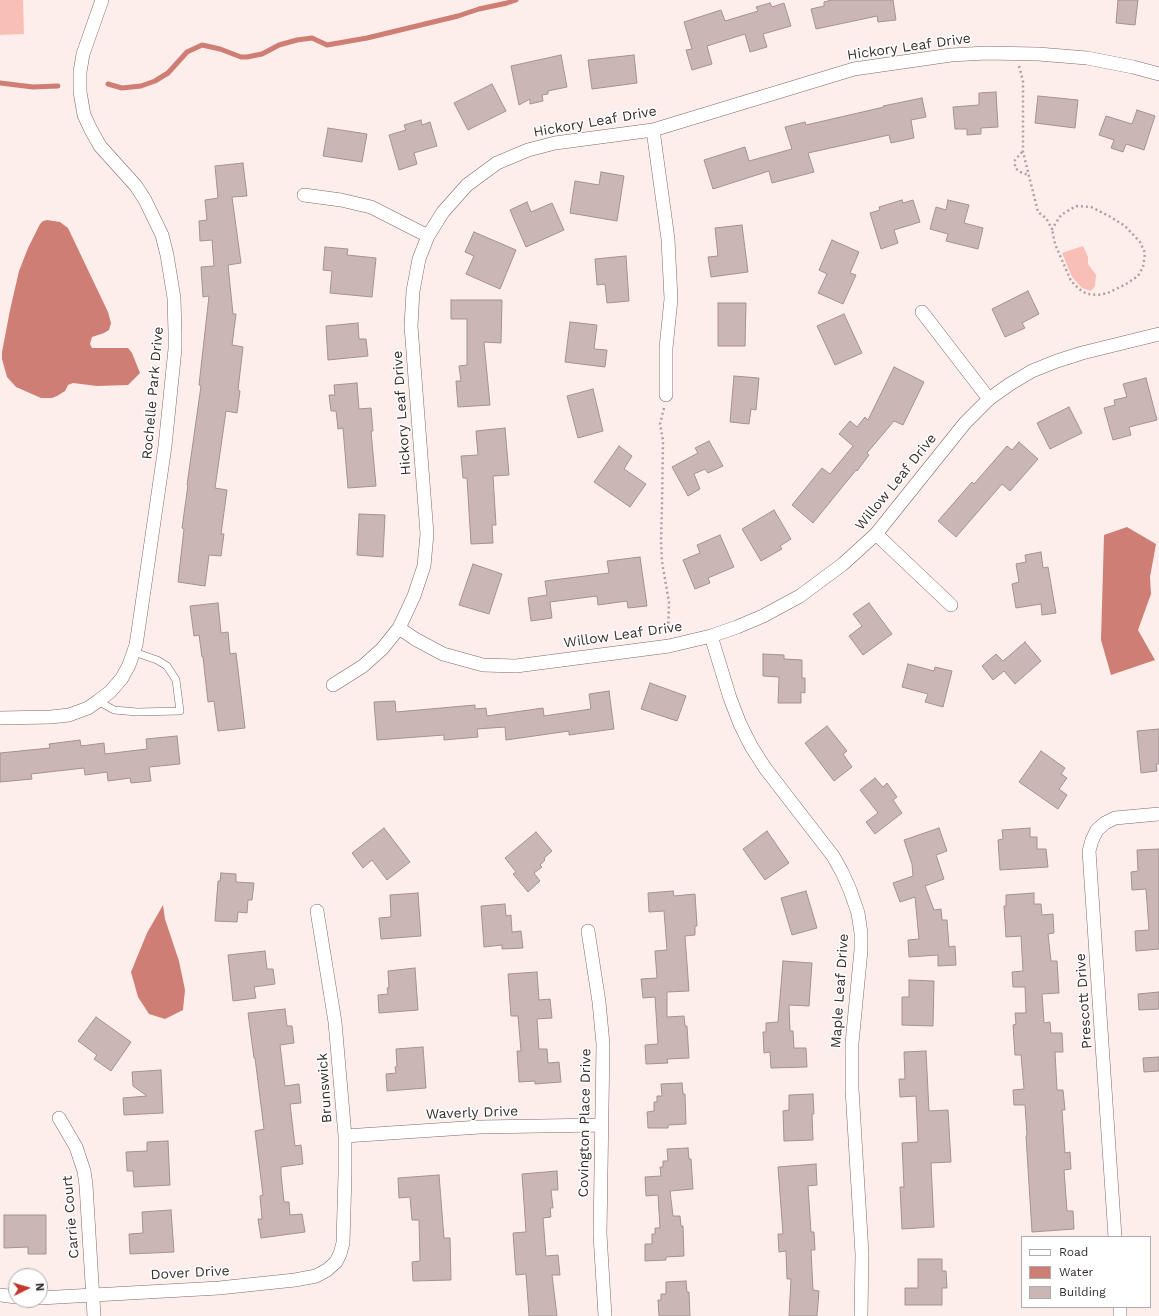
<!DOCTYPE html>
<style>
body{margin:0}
#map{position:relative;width:1159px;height:1316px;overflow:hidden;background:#feeeeb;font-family:"Work Sans",sans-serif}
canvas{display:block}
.legend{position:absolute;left:1021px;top:1236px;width:130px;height:72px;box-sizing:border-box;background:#fff;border:1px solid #aeabab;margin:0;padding:5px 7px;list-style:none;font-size:12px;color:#342d2c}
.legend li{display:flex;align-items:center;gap:8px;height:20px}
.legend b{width:20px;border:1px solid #aeabab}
.north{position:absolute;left:8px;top:1268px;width:40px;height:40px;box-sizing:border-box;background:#fff;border:1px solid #aeabab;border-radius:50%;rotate:85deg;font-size:11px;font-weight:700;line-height:16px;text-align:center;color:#342d2c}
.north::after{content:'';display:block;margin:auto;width:14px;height:18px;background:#c4372f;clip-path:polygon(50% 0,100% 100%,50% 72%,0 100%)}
</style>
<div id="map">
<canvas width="1159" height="1316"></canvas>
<ul class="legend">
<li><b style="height:5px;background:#fff"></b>Road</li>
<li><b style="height:11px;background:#ce7e74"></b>Water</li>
<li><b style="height:11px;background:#cab7b4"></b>Building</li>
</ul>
<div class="north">N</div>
</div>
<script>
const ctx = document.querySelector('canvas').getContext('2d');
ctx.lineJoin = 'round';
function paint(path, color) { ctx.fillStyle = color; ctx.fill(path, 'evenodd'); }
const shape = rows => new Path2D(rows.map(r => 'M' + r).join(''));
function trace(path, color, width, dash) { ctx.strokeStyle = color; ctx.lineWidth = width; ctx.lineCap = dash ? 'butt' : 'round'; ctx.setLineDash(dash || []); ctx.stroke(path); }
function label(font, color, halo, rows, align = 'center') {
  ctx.font = font + ' "Work Sans",sans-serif'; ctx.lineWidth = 3; ctx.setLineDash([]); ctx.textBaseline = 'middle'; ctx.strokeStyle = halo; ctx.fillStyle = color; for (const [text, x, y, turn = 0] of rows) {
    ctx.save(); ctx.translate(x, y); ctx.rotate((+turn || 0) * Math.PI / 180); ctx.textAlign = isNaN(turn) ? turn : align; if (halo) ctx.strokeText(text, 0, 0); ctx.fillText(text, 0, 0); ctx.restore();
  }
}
paint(shape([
 [0,0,23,0,24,34,0,35],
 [1083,246,1088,257,1088,264,1096,275,1095,286,1091,291,1082,288,1072,277,1062,253]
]), '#f8bfb7');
paint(shape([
 [47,220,60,222,68,228,108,312,111,323,109,330,104,333,92,337,90,344,92,348,128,348,132,353,140,373,128,385,97,386,73,383,68,385,65,391,57,396,52,398,41,398,16,387,7,377,2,359,2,352,10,310,19,271,28,248,40,224,43,221],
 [1127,527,1156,544,1150,577,1151,594,1138,630,1155,660,1111,675,1101,640,1104,535],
 [163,905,165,919,179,961,185,990,183,1010,165,1019,149,1014,138,997,131,972,147,933]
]), '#ce7e74');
trace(shape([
 [0,83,33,87,58,86],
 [108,84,122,88,141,86,155,81,168,73,187,52,202,45,220,49,241,57,247,57,262,54,279,45,297,40,312,38,327,45,367,38,458,16,479,9,507,3,516,0]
]), '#ce7e74', 5);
const building = shape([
 [831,0,893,0,896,20,878,22,877,16,816,29,811,9,824,6,824,2,831,0],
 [1118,0,1138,0,1135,25,1116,23,1118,0],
 [770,3,772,7,784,3,791,26,763,34,767,47,750,52,745,34,707,46,712,64,692,70,686,50,692,49,684,22,721,10,725,21,758,11,756,7,770,3],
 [561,55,567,87,548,91,548,94,542,95,543,101,530,104,530,99,519,105,511,66,561,55],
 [634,55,637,83,592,89,588,60,634,55],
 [492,84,506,111,468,130,454,103,492,84],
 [996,92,998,127,981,128,981,134,967,135,967,129,955,129,953,107,979,105,979,93,996,92],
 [1038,96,1078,100,1075,128,1035,123,1038,96],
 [922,98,926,117,911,120,914,138,891,143,889,135,808,153,814,172,772,183,769,171,713,189,704,160,745,147,749,161,792,149,785,127,805,122,806,125,884,107,883,106,922,98],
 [1137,110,1155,116,1144,150,1126,144,1123,152,1111,148,1114,140,1099,135,1106,116,1132,124,1137,110],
 [421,120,422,125,430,122,437,146,414,153,417,164,399,170,389,135,406,130,404,125,421,120],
 [328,128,367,134,362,162,323,156,328,128],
 [243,163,247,196,232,197,241,263,228,265,233,314,236,314,232,345,243,347,238,390,240,391,237,413,226,411,215,488,227,490,221,534,224,534,221,556,209,555,205,586,178,582,184,529,182,528,188,485,187,485,201,386,199,385,209,296,203,297,201,267,214,266,212,240,200,241,199,221,207,220,205,200,218,198,215,166,243,163],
 [601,172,624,176,617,221,570,213,575,181,599,185,601,172],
 [902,200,903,203,913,200,920,222,894,230,898,243,881,249,870,213,880,210,879,207,902,200],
 [948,200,969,205,964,223,983,228,978,249,946,241,948,234,930,229,936,207,946,210,948,200],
 [527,202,531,212,552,203,564,230,526,247,510,210,527,202],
 [742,225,748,272,711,277,708,257,718,256,715,228,742,225],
 [474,232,516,250,500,289,466,274,474,256,465,252,474,232],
 [832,240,859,252,850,273,856,275,843,304,818,293,827,274,819,270,832,240],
 [325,247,348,249,347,255,376,258,372,297,330,293,332,271,323,270,325,247],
 [626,256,629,301,607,303,605,284,597,285,595,259,626,256],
 [1028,291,1039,314,1022,323,1025,328,1005,337,992,309,1028,291],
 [451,300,502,300,501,343,484,342,490,405,458,407,456,381,461,381,459,366,467,365,467,319,451,319,451,300],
 [718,303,746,303,745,346,718,346,718,303],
 [844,314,862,353,835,365,817,326,844,314],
 [570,322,597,325,594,349,607,350,605,367,565,362,570,322],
 [358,323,359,339,366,339,368,356,328,360,326,326,358,323],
 [894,367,924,382,903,425,894,421,867,453,869,455,857,471,856,470,813,523,792,505,822,468,830,474,853,446,839,434,850,421,857,427,865,417,868,420,894,367],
 [734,376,759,378,756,410,751,409,749,424,730,422,734,376],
 [1146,378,1157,420,1129,427,1131,435,1113,440,1104,408,1115,405,1114,400,1127,397,1123,384,1146,378],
 [357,383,359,409,371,408,373,431,371,431,376,486,348,488,343,428,338,429,336,411,331,411,329,395,335,395,334,385,357,383],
 [593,389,603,431,578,438,567,396,593,389],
 [1069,407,1082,433,1050,449,1037,423,1069,407],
 [505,428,509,475,493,476,496,525,492,525,493,543,471,544,467,478,463,478,461,456,478,455,476,431,505,428],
 [709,441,723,466,708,473,705,469,694,474,700,489,688,496,672,467,698,453,695,448,709,441],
 [1019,442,1038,459,1010,491,1002,484,956,537,938,521,972,482,974,484,1007,446,1012,450,1019,442],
 [619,446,632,456,624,469,646,484,630,507,594,482,619,446],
 [774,510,791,539,780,546,782,549,761,561,742,529,774,510],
 [359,514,385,515,383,557,357,555,359,514],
 [720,535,734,567,708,578,710,583,695,589,683,560,700,553,697,545,720,535],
 [1041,552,1043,568,1048,567,1056,613,1042,615,1041,604,1016,608,1012,584,1019,582,1016,564,1026,562,1025,555,1041,552],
 [640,557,647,606,628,608,627,601,598,605,597,596,550,602,552,618,531,621,528,598,547,595,545,581,609,573,607,561,640,557],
 [473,564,502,574,489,614,459,605,473,564],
 [218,603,221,633,228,632,230,654,236,653,245,728,218,731,214,701,208,702,203,657,202,657,199,635,194,636,190,606,218,603],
 [869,603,892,634,863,655,849,636,862,626,853,614,869,603],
 [1025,642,1041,661,1015,684,1004,671,993,680,982,666,996,654,1003,661,1025,642],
 [763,654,784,655,784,659,802,660,802,678,805,678,805,693,801,692,801,703,778,703,779,677,763,676,763,654],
 [908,664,934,671,935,667,952,671,943,707,925,702,928,694,902,687,908,664],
 [650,683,686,696,677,721,641,709,650,683],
 [609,691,614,729,569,735,569,731,506,740,505,727,477,729,478,737,444,740,444,735,377,740,374,702,395,701,396,712,475,705,475,709,486,708,487,716,543,708,544,716,591,709,589,694,609,691],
 [827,726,847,751,843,754,852,767,834,781,805,743,827,726],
 [1159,729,1159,764,1156,764,1157,771,1141,773,1137,731,1159,729],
 [177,736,180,764,149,767,151,781,131,783,130,778,108,781,107,772,85,775,84,768,31,774,32,779,0,782,0,753,50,748,49,744,80,740,81,746,104,743,105,754,147,749,146,739,177,736],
 [1041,751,1065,768,1061,774,1067,778,1059,789,1067,795,1058,809,1019,782,1041,751],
 [875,778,883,787,887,783,897,797,893,800,902,813,875,834,866,822,878,813,860,790,875,778],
 [384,828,410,862,387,880,372,860,363,868,352,853,384,828],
 [939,828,947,851,936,855,944,879,925,886,934,910,941,909,942,920,947,920,949,947,955,946,956,965,938,966,938,955,909,957,908,940,919,939,915,897,900,902,893,883,913,876,912,864,904,840,939,828],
 [1030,828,1030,837,1037,837,1037,849,1046,849,1048,867,1000,870,998,840,1003,839,1002,830,1030,828],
 [767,831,789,863,765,880,743,849,767,831],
 [536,832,552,851,544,858,545,860,540,865,542,867,534,873,540,881,528,892,513,874,516,872,505,858,536,832],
 [1159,849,1159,949,1136,951,1135,931,1149,930,1146,889,1132,890,1131,872,1138,871,1137,850,1159,849],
 [221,873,236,874,236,882,254,883,252,900,248,900,247,913,238,912,237,922,215,921,218,881,220,881,221,873],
 [673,891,674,896,695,894,697,926,695,926,695,935,685,936,689,991,667,992,667,1017,684,1016,685,1026,687,1026,689,1058,667,1059,668,1063,646,1064,645,1045,658,1044,655,997,643,998,641,979,657,978,655,951,667,950,664,911,649,912,648,893,673,891],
 [806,891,817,928,792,935,781,898,806,891],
 [418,893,421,936,381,939,379,918,391,917,390,895,418,893],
 [1034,893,1034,904,1041,904,1042,915,1053,914,1054,933,1048,934,1051,961,1057,961,1059,993,1042,994,1044,1023,1050,1022,1051,1033,1062,1033,1063,1052,1055,1052,1057,1090,1063,1090,1065,1110,1062,1110,1065,1153,1070,1152,1071,1169,1064,1170,1067,1211,1073,1211,1074,1229,1032,1232,1026,1136,1027,1135,1025,1105,1014,1105,1013,1090,1024,1089,1021,1055,1015,1055,1013,1025,1016,1024,1015,1013,1026,1013,1025,987,1013,987,1012,972,1023,971,1021,936,1006,937,1004,906,1006,906,1006,895,1034,893],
 [505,904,506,916,511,915,512,932,521,931,523,948,502,949,502,945,484,947,481,906,505,904],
 [265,951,267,969,273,969,275,984,254,987,256,998,233,1001,228,955,265,951],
 [783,961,812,963,809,1006,789,1005,790,1031,793,1031,794,1048,806,1048,807,1067,771,1068,770,1052,764,1053,763,1032,766,1032,766,1023,778,1022,783,961],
 [415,968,418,1010,379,1013,378,995,388,994,387,988,389,988,388,971,415,968],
 [537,972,539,1000,550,999,552,1018,537,1019,539,1049,547,1049,548,1063,559,1062,561,1082,535,1084,535,1081,519,1082,517,1051,521,1051,518,1016,511,1016,508,974,537,972],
 [909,980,934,981,933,1026,902,1025,902,997,909,997,909,980],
 [1159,992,1159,1009,1139,1010,1138,994,1159,992],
 [285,1009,287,1026,292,1026,294,1043,280,1045,285,1086,299,1084,301,1103,290,1104,295,1146,301,1145,303,1164,281,1167,281,1174,284,1202,289,1202,290,1215,302,1214,305,1232,261,1238,258,1219,262,1219,260,1196,263,1195,255,1131,264,1129,255,1058,254,1058,248,1013,285,1009],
 [96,1017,131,1042,111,1071,94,1059,97,1055,78,1041,96,1017],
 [423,1047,426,1088,387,1091,386,1074,396,1073,395,1067,397,1066,396,1049,423,1047],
 [926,1051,929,1111,948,1110,951,1162,931,1163,934,1227,902,1229,900,1187,904,1187,902,1143,918,1142,916,1096,900,1097,899,1079,905,1079,904,1052,926,1051],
 [1159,1057,1159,1071,1144,1072,1143,1058,1159,1057],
 [161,1070,163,1113,124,1115,123,1098,147,1096,133,1086,132,1072,161,1070],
 [682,1083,683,1094,685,1094,686,1124,668,1125,668,1128,648,1128,647,1112,654,1111,654,1102,657,1102,657,1096,662,1096,661,1084,682,1083],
 [813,1094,814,1114,812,1114,813,1140,784,1141,783,1111,789,1110,789,1095,813,1094],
 [168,1141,170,1185,134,1187,133,1171,127,1171,126,1152,147,1151,147,1142,168,1141],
 [688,1148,689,1159,691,1159,693,1189,670,1191,673,1216,680,1216,681,1226,683,1226,684,1256,666,1257,666,1260,645,1261,645,1244,652,1244,652,1234,655,1234,655,1228,660,1228,658,1195,646,1196,645,1177,661,1176,660,1167,663,1167,663,1161,668,1161,667,1149,688,1148],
 [816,1164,817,1185,808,1186,811,1232,814,1232,815,1250,811,1250,813,1290,819,1291,817,1316,789,1316,791,1279,787,1279,786,1251,779,1252,778,1234,783,1234,778,1167,816,1164],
 [557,1171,558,1190,551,1190,553,1208,550,1208,551,1217,543,1218,546,1256,558,1255,560,1275,552,1275,557,1316,529,1316,526,1274,516,1275,513,1233,526,1232,522,1174,557,1171],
 [439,1175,444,1238,450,1238,451,1280,413,1281,412,1262,420,1261,419,1220,412,1220,410,1197,399,1198,398,1178,439,1175],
 [171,1210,174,1252,130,1254,129,1234,143,1233,142,1212,171,1210],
 [4,1215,46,1215,46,1254,28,1254,28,1247,4,1248,4,1215],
 [918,1259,942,1259,942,1271,946,1271,947,1288,942,1288,942,1305,905,1305,905,1288,918,1288,918,1259],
 [686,1281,687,1292,689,1292,690,1316,659,1316,658,1300,661,1300,661,1294,666,1294,666,1282,686,1281]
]);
paint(building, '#cab7b4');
trace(building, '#a4928f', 1);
const service = shape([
 [98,701,114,710,137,712,180,711,176,680,167,666,157,660,134,652]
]);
const minor = shape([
 [653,130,668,239,671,299,666,348,666,395],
 [304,195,341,200,371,207,428,236],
 [922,312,989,399],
 [876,534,951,605],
 [399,628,415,639,443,654,483,665,516,666,669,646,711,636,737,627,763,616,800,596,843,564,876,534,965,423,989,399,1010,384,1032,371,1057,361,1082,353,1159,334],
 [711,636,730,698,740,724,751,746,765,768,833,856,842,872,850,890,858,913,861,933,861,950,852,1043,852,1089,862,1254,861,1316],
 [333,685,363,666,382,649,399,628,414,596,424,566,427,534,411,326,413,291,419,259,428,236,443,212,467,185,497,163,528,150,555,143,653,130,854,69,951,55,986,53,1038,54,1087,58,1133,67,1159,74],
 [0,718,51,717,69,715,88,708,98,701,110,692,122,678,129,665,136,645,140,618,165,446,175,349,175,333,174,298,167,255,162,235,145,200,136,186,100,146,91,130,84,115,80,92,80,72,83,54,102,0],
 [588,931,599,1002,603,1044,600,1234,605,1316],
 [59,1118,76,1147,84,1171,86,1185,94,1316],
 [345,1136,480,1127,601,1125],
 [1115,1237,1089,851,1092,840,1097,830,1105,823,1115,818,1159,814],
 [0,1295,16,1297],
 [40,1298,219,1288,295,1280,316,1276,327,1270,336,1262,340,1254,343,1243,345,1174,345,1136,335,1022,317,911],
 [1120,1307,1120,1316]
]);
trace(service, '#7c6a68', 8);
trace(minor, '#7c6a68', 14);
trace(shape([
 [1019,66,1023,81,1023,152,1038,212,1046,218,1052,229,1061,215,1076,206,1091,207,1109,216,1125,226,1140,242,1145,253,1143,267,1138,276,1126,284,1108,293,1098,295,1087,294,1079,289,1071,281,1055,244,1052,229],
 [1022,152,1015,160,1015,168,1022,173,1029,175],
 [664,408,660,424,663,440,662,505,661,541,662,562,669,602,668,632]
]), '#ada09e', 2.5, [2, 3]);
trace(service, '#fff', 7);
trace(minor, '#fff', 13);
label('14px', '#342d2c', '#fff', [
 ["Hickory Leaf Drive",909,47,-8],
 ["Hickory Leaf Drive",595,122,-10],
 ["Rochelle Park Drive",153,393,-85],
 ["Hickory Leaf Drive",402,413,-94],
 ["Willow Leaf Drive",896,482,-51],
 ["Willow Leaf Drive",623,635,-8],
 ["Maple Leaf Drive",840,991,-86],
 ["Prescott Drive",1084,1001,-94],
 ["Brunswick",325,1088,-94],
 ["Waverly Drive",472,1113,-2],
 ["Covington Place Drive",585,1123,-89],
 ["Carrie Court",71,1217,-95],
 ["Dover Drive",190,1273,-3]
]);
</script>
